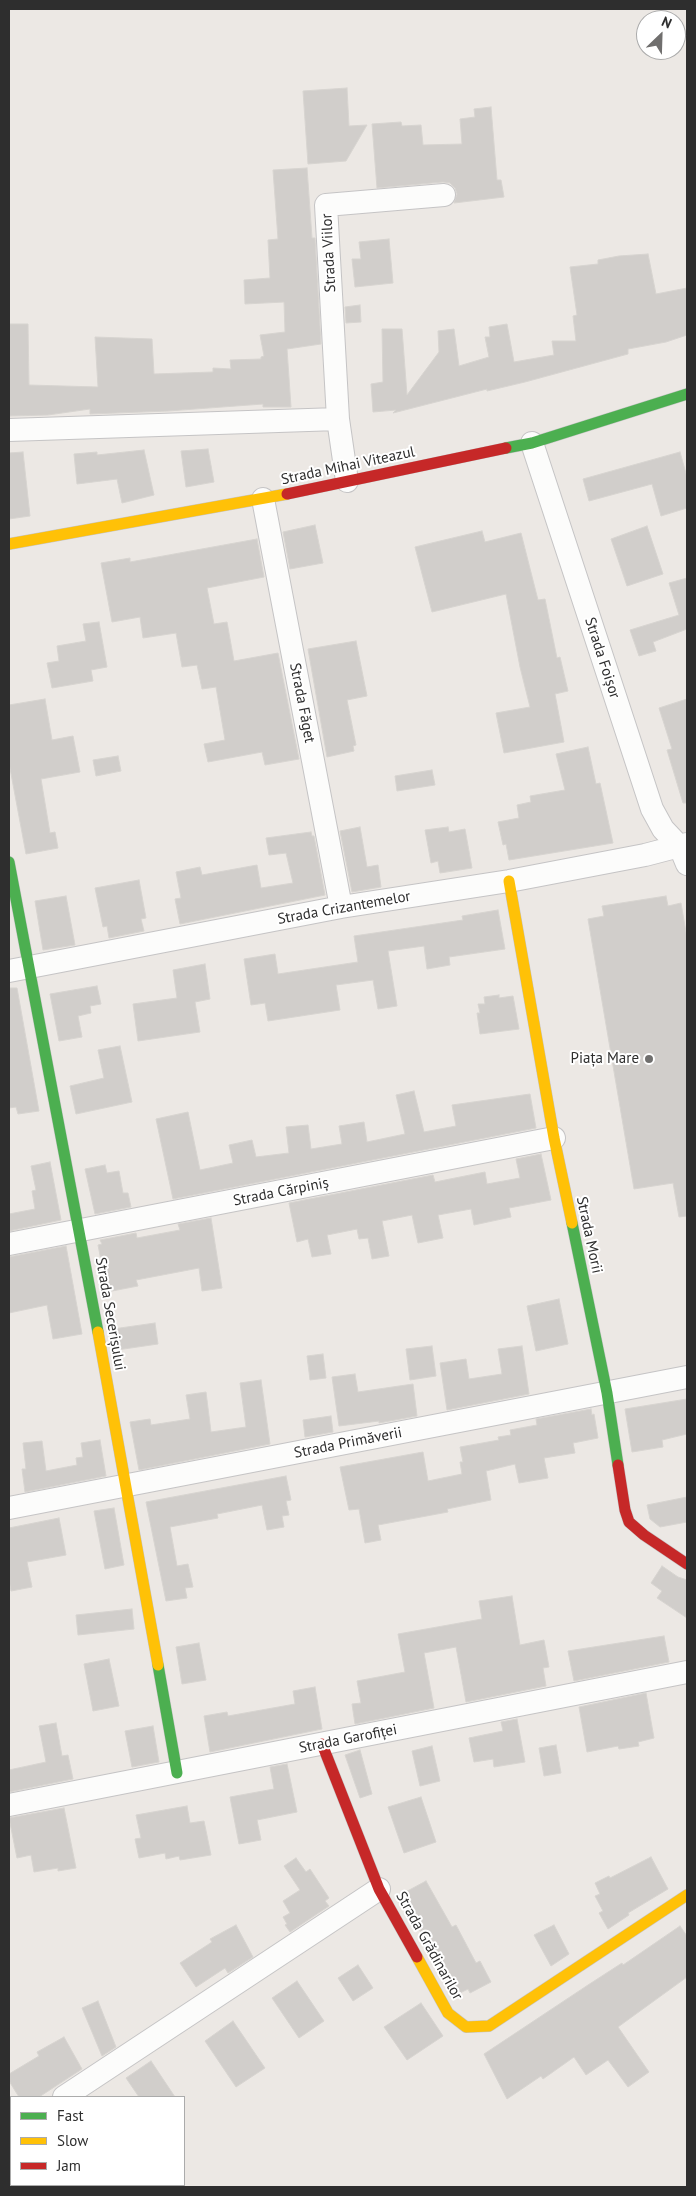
<!DOCTYPE html>
<meta charset="utf-8">
<style>
body{margin:0}
#map{position:relative;width:696px;height:2196px;overflow:hidden;background:#ece8e4;font-family:"PT Sans",sans-serif}
canvas{display:block}
.frame{position:absolute;inset:0;border:10px solid #2e2e2e;pointer-events:none}
.legend{position:absolute;left:10px;top:2096px;width:175px;height:90px;box-sizing:border-box;background:#fff;border:1px solid #ababab;margin:0;padding:6px 9px;list-style:none;font-size:15px;color:#2e2e2e}
.legend li{display:flex;align-items:center;gap:10px;height:25px}
.legend b{width:25px;border:1px solid #ababab}
.north{position:absolute;left:636px;top:10px;width:50px;height:50px;box-sizing:border-box;background:#fff;border:1px solid #ababab;border-radius:50%;rotate:24deg;font-size:14px;font-weight:700;line-height:20px;text-align:center;color:#2e2e2e}
.north::after{content:'';display:block;margin:auto;width:18px;height:22px;background:#706f6e;clip-path:polygon(50% 0,100% 100%,50% 72%,0 100%)}
</style>
<div id="map">
<canvas width="696" height="2196"></canvas>
<div class="frame"></div>
<ul class="legend">
<li><b style="height:6px;background:#4caf50"></b>Fast</li>
<li><b style="height:6px;background:#ffc107"></b>Slow</li>
<li><b style="height:6px;background:#c62828"></b>Jam</li>
</ul>
<div class="north">N</div>
</div>
<script>
const ctx = document.querySelector('canvas').getContext('2d');
ctx.lineJoin = 'round';
function paint(path, color) { ctx.fillStyle = color; ctx.fill(path, 'evenodd'); }
const shape = rows => new Path2D(rows.map(r => 'M' + r).join(''));
function trace(path, color, width, dash) { ctx.strokeStyle = color; ctx.lineWidth = width; ctx.lineCap = dash ? 'butt' : 'round'; ctx.setLineDash(dash || []); ctx.stroke(path); }
function label(font, color, halo, rows, align = 'center') {
  ctx.font = font + ' "PT Sans",sans-serif'; ctx.lineWidth = 4; ctx.setLineDash([]); ctx.textBaseline = 'middle'; ctx.strokeStyle = halo; ctx.fillStyle = color; for (const [text, x, y, turn = 0] of rows) {
    ctx.save(); ctx.translate(x, y); ctx.rotate((+turn || 0) * Math.PI / 180); ctx.textAlign = isNaN(turn) ? turn : align; if (halo) ctx.strokeText(text, 0, 0); ctx.fillText(text, 0, 0); ctx.restore();
  }
}
const building = shape([
 [347,88,349,126,367,125,346,161,308,164,303,91,347,88],
 [491,107,497,180,501,180,504,197,454,203,457,194,455,188,450,183,443,182,377,188,372,124,401,122,402,126,421,125,423,145,462,144,460,119,475,117,474,109,491,107],
 [307,168,312,238,315,238,321,344,287,349,291,407,263,407,263,404,168,411,90,414,90,409,48,415,9,416,9,324,28,324,29,385,98,387,95,337,152,339,154,374,213,372,213,368,231,369,230,360,261,359,261,357,264,356,260,335,285,332,284,302,245,304,244,280,270,278,268,240,278,239,273,170,307,168],
 [389,239,393,283,355,287,352,259,361,259,359,242,389,239],
 [648,254,656,294,687,288,687,335,666,342,628,349,628,354,525,382,487,391,487,389,393,413,396,410,373,412,371,384,383,382,382,329,402,329,407,395,439,352,438,331,454,329,459,366,489,357,485,337,490,337,489,327,507,324,514,362,554,355,552,341,576,341,573,316,577,315,570,267,598,264,598,260,619,256,648,254],
 [360,305,361,322,346,323,345,307,360,305],
 [208,449,214,482,186,487,181,451,208,449],
 [144,450,154,495,122,503,117,479,77,484,74,454,97,452,97,455,144,450],
 [23,452,30,516,9,519,9,453,23,452],
 [680,452,687,477,687,508,661,516,652,484,589,501,583,479,680,452],
 [315,525,323,563,290,569,283,532,315,525],
 [647,526,663,574,627,586,611,539,647,526],
 [482,531,485,542,521,533,538,600,545,599,557,658,560,657,568,691,555,694,564,742,504,753,496,713,530,707,520,667,506,594,432,612,415,547,482,531],
 [257,539,264,577,207,588,214,624,227,622,234,661,278,653,299,759,265,765,262,752,208,762,204,744,225,740,216,687,202,689,197,665,182,667,176,633,143,638,140,617,112,622,101,563,130,558,130,562,257,539],
 [687,578,687,629,653,642,656,651,639,656,630,630,679,615,669,583,687,578],
 [99,622,107,667,91,670,93,681,52,688,47,663,59,661,57,646,86,641,83,624,99,622],
 [356,641,367,696,347,700,356,745,353,746,354,751,327,757,308,649,356,641],
 [45,699,52,740,73,736,80,772,41,779,50,833,55,832,58,848,26,854,9,763,9,705,45,699],
 [687,699,687,803,683,803,667,750,672,749,659,708,687,699],
 [588,747,596,784,600,783,613,843,509,860,506,844,503,845,498,822,519,818,517,805,531,802,530,796,565,790,556,754,588,747],
 [118,756,121,771,96,776,93,760,118,756],
 [432,770,435,785,397,791,395,776,432,770],
 [360,827,367,867,378,865,381,887,352,892,340,831,360,827],
 [448,827,449,832,465,829,472,868,440,873,438,861,431,863,425,830,448,827],
 [311,832,312,836,314,836,325,895,180,924,175,899,181,898,176,872,200,867,202,875,257,865,261,888,293,883,286,853,269,855,266,838,311,832],
 [139,880,146,918,141,919,144,931,109,938,107,926,103,927,95,888,139,880],
 [66,896,75,945,43,950,35,901,66,896],
 [666,896,668,906,681,903,687,938,687,1216,679,1217,673,1183,634,1189,588,919,604,916,602,906,666,896],
 [498,910,505,949,449,957,450,965,427,969,424,946,388,951,397,1006,378,1009,373,980,336,985,340,1010,268,1021,265,1003,251,1005,244,959,275,954,278,974,358,962,354,936,463,920,462,916,498,910],
 [205,964,210,999,195,1002,200,1032,138,1041,133,1004,177,998,173,970,205,964],
 [97,986,101,1004,90,1006,91,1013,78,1016,82,1037,59,1041,50,994,97,986],
 [9,988,17,988,39,1111,18,1114,16,1107,9,1108,9,988],
 [499,995,499,998,513,996,519,1029,480,1034,477,1013,480,1013,478,1004,485,1004,484,997,499,995],
 [120,1046,132,1102,76,1114,70,1086,104,1078,98,1050,120,1046],
 [414,1091,424,1132,456,1126,452,1105,530,1094,536,1128,173,1199,156,1119,188,1112,200,1170,233,1163,229,1145,252,1140,256,1157,289,1153,286,1127,308,1125,311,1149,342,1144,339,1126,364,1122,367,1142,405,1134,396,1095,414,1091],
 [541,1154,551,1200,509,1208,511,1217,474,1225,471,1209,438,1215,443,1238,418,1243,412,1215,382,1221,389,1256,372,1259,368,1238,359,1239,357,1229,327,1235,331,1254,312,1257,308,1239,297,1242,289,1203,433,1175,435,1182,485,1172,487,1184,520,1178,516,1159,541,1154],
 [50,1162,61,1220,9,1231,9,1214,35,1209,32,1191,36,1190,31,1166,50,1162],
 [105,1165,107,1173,119,1171,123,1193,128,1193,131,1207,95,1214,85,1169,105,1165],
 [211,1218,222,1288,202,1291,199,1268,136,1280,138,1286,107,1292,98,1245,102,1244,100,1240,136,1233,137,1238,180,1230,178,1224,211,1218],
 [66,1246,82,1334,53,1339,47,1305,9,1313,9,1257,66,1246],
 [559,1299,568,1344,536,1351,527,1306,559,1299],
 [155,1323,158,1344,117,1350,113,1329,155,1323],
 [432,1346,436,1376,410,1380,406,1349,432,1346],
 [522,1346,529,1394,447,1410,440,1363,466,1359,469,1379,502,1374,498,1349,522,1346],
 [323,1354,326,1378,310,1380,307,1356,323,1354],
 [355,1374,358,1392,413,1384,417,1416,379,1423,379,1421,339,1426,332,1377,355,1374],
 [261,1380,270,1444,139,1470,130,1422,150,1419,151,1425,190,1419,186,1395,206,1392,211,1432,246,1427,240,1383,261,1380],
 [687,1399,687,1434,662,1440,663,1447,632,1452,625,1409,687,1399],
 [591,1409,592,1415,594,1414,598,1438,573,1443,575,1453,544,1458,548,1478,519,1483,515,1464,486,1471,491,1500,447,1509,448,1512,378,1525,381,1540,365,1543,359,1509,349,1510,340,1467,423,1452,428,1481,462,1474,460,1462,463,1462,460,1447,499,1440,498,1437,511,1435,510,1430,537,1425,536,1419,591,1409],
 [331,1416,333,1432,305,1437,303,1420,331,1416],
 [100,1440,106,1476,25,1492,22,1469,26,1469,23,1443,42,1441,46,1471,77,1465,76,1458,83,1457,81,1443,100,1440],
 [286,1476,291,1500,286,1501,289,1515,282,1516,284,1527,267,1530,262,1505,217,1514,218,1518,170,1527,177,1566,188,1564,193,1587,185,1588,187,1598,166,1601,146,1502,286,1476],
 [687,1497,687,1522,660,1527,650,1519,647,1505,687,1497],
 [114,1508,124,1565,105,1569,94,1511,114,1508],
 [59,1518,66,1555,27,1562,32,1587,11,1591,9,1580,9,1528,59,1518],
 [662,1566,678,1577,687,1580,687,1618,657,1598,662,1591,651,1583,662,1566],
 [512,1596,520,1645,544,1640,549,1667,543,1668,546,1686,466,1702,456,1647,424,1653,434,1708,355,1724,352,1704,361,1703,357,1681,405,1672,398,1634,482,1619,479,1601,512,1596],
 [132,1609,134,1629,78,1635,76,1615,132,1609],
 [664,1636,669,1662,574,1681,568,1651,664,1636],
 [199,1643,206,1680,182,1684,176,1647,199,1643],
 [109,1659,119,1706,93,1711,84,1664,109,1659],
 [315,1687,322,1729,210,1752,204,1716,227,1712,228,1716,295,1704,293,1691,315,1687],
 [646,1693,654,1738,638,1742,639,1746,619,1749,618,1746,587,1752,579,1707,646,1693],
 [517,1719,525,1762,494,1767,493,1759,474,1762,469,1738,503,1731,501,1722,517,1719],
 [56,1723,62,1756,68,1755,73,1779,9,1792,9,1770,46,1762,39,1726,56,1723],
 [153,1726,159,1762,132,1767,125,1731,153,1726],
 [556,1745,561,1773,544,1776,539,1748,556,1745],
 [432,1746,440,1781,420,1786,412,1751,432,1746],
 [360,1750,372,1794,360,1798,345,1755,360,1750],
 [287,1764,297,1812,257,1820,261,1840,239,1844,230,1797,274,1789,270,1767,287,1764],
 [421,1797,436,1842,404,1853,388,1807,421,1797],
 [187,1806,190,1823,204,1821,211,1855,180,1860,179,1856,166,1859,165,1853,139,1858,135,1839,141,1838,136,1815,187,1806],
 [64,1808,76,1868,58,1871,58,1868,34,1872,31,1855,17,1858,9,1818,64,1808],
 [651,1857,668,1889,628,1913,629,1915,608,1929,599,1913,603,1911,595,1896,600,1894,595,1883,609,1876,610,1878,651,1857],
 [296,1858,306,1872,310,1869,329,1898,325,1901,329,1906,290,1932,285,1925,287,1924,283,1917,290,1913,283,1901,300,1890,284,1866,296,1858],
 [426,1881,452,1927,456,1925,476,1963,480,1961,491,1982,470,1993,468,1989,456,1995,400,1895,426,1881],
 [236,1925,253,1957,228,1973,225,1968,196,1987,180,1963,212,1942,210,1939,236,1925],
 [554,1925,569,1954,551,1966,534,1935,554,1925],
 [680,1926,687,1936,687,1977,618,2027,649,2072,628,2087,608,2060,586,2075,574,2057,543,2079,541,2076,507,2099,484,2054,588,1985,622,1963,623,1965,680,1926],
 [358,1965,373,1988,353,2001,338,1978,358,1965],
 [297,1981,324,2021,299,2038,272,1998,297,1981],
 [98,2001,116,2047,102,2056,82,2008,98,2001],
 [421,2003,443,2036,407,2060,384,2027,421,2003],
 [233,2021,265,2068,236,2087,205,2041,233,2021],
 [64,2037,82,2069,39,2097,19,2097,9,2081,9,2074,39,2056,37,2052,64,2037],
 [151,2061,175,2097,139,2097,126,2078,151,2061]
]);
paint(building, '#d1cecb');
trace(building, '#d7d4d0', 1);
const street = shape([
 [338,419,326,205,444,195],
 [9,430,338,419,347,481],
 [532,443,652,809,663,829,680,847,687,864],
 [263,499,341,907],
 [9,971,341,907,509,881,645,855,687,844],
 [9,1244,554,1138],
 [9,1508,687,1377],
 [9,1805,687,1672],
 [64,2097,379,1889],
 [9,2134,11,2132]
]);
const fast = shape([
 [506,448,532,443,687,394],
 [9,862,98,1332],
 [572,1223,607,1393,618,1465],
 [158,1665,177,1773]
]);
const slow = shape([
 [9,544,287,494],
 [509,881,554,1138,572,1223],
 [98,1332,158,1665],
 [417,1957,448,2013,466,2027,489,2026,687,1895]
]);
const jam = shape([
 [287,494,506,448],
 [618,1465,625,1510,629,1522,644,1535,687,1564],
 [322,1744,379,1889,417,1957]
]);
trace(street, '#c5c4c5', 24);
trace(fast, '#c5c4c5', 12);
trace(slow, '#c5c4c5', 12);
trace(jam, '#c5c4c5', 12);
trace(street, '#fcfcfb', 22);
trace(fast, '#4caf50', 11);
trace(slow, '#ffc107', 11);
trace(jam, '#c62828', 11);
for (const [x, y, r, color] of [
 [649,1059,5,"#706f6e"]
]) { const dot = new Path2D(); dot.arc(x, y, r, 0, 2 * Math.PI); ctx.fillStyle = color; ctx.fill(dot); trace(dot, '#fff', 2); }
label('15px', '#2e2e2e', '#fff', [
 ["Strada Viilor",329,253,-93],
 ["Strada Mihai Viteazul",348,466,-12],
 ["Strada Foișor",602,658,72],
 ["Strada Făget",302,703,79],
 ["Strada Crizantemelor",344,908,-10],
 ["Strada Cărpiniș",281,1192,-11],
 ["Strada Morii",589,1235,78],
 ["Strada Secerișului",110,1314,80],
 ["Strada Primăverii",348,1443,-11],
 ["Strada Garofiței",348,1739,-11],
 ["Strada Grădinarilor",429,1946,61]
]);
label('15px', '#2e2e2e', '#fff', [
 ["Piața Mare",639,1059]
], 'right');
</script>
